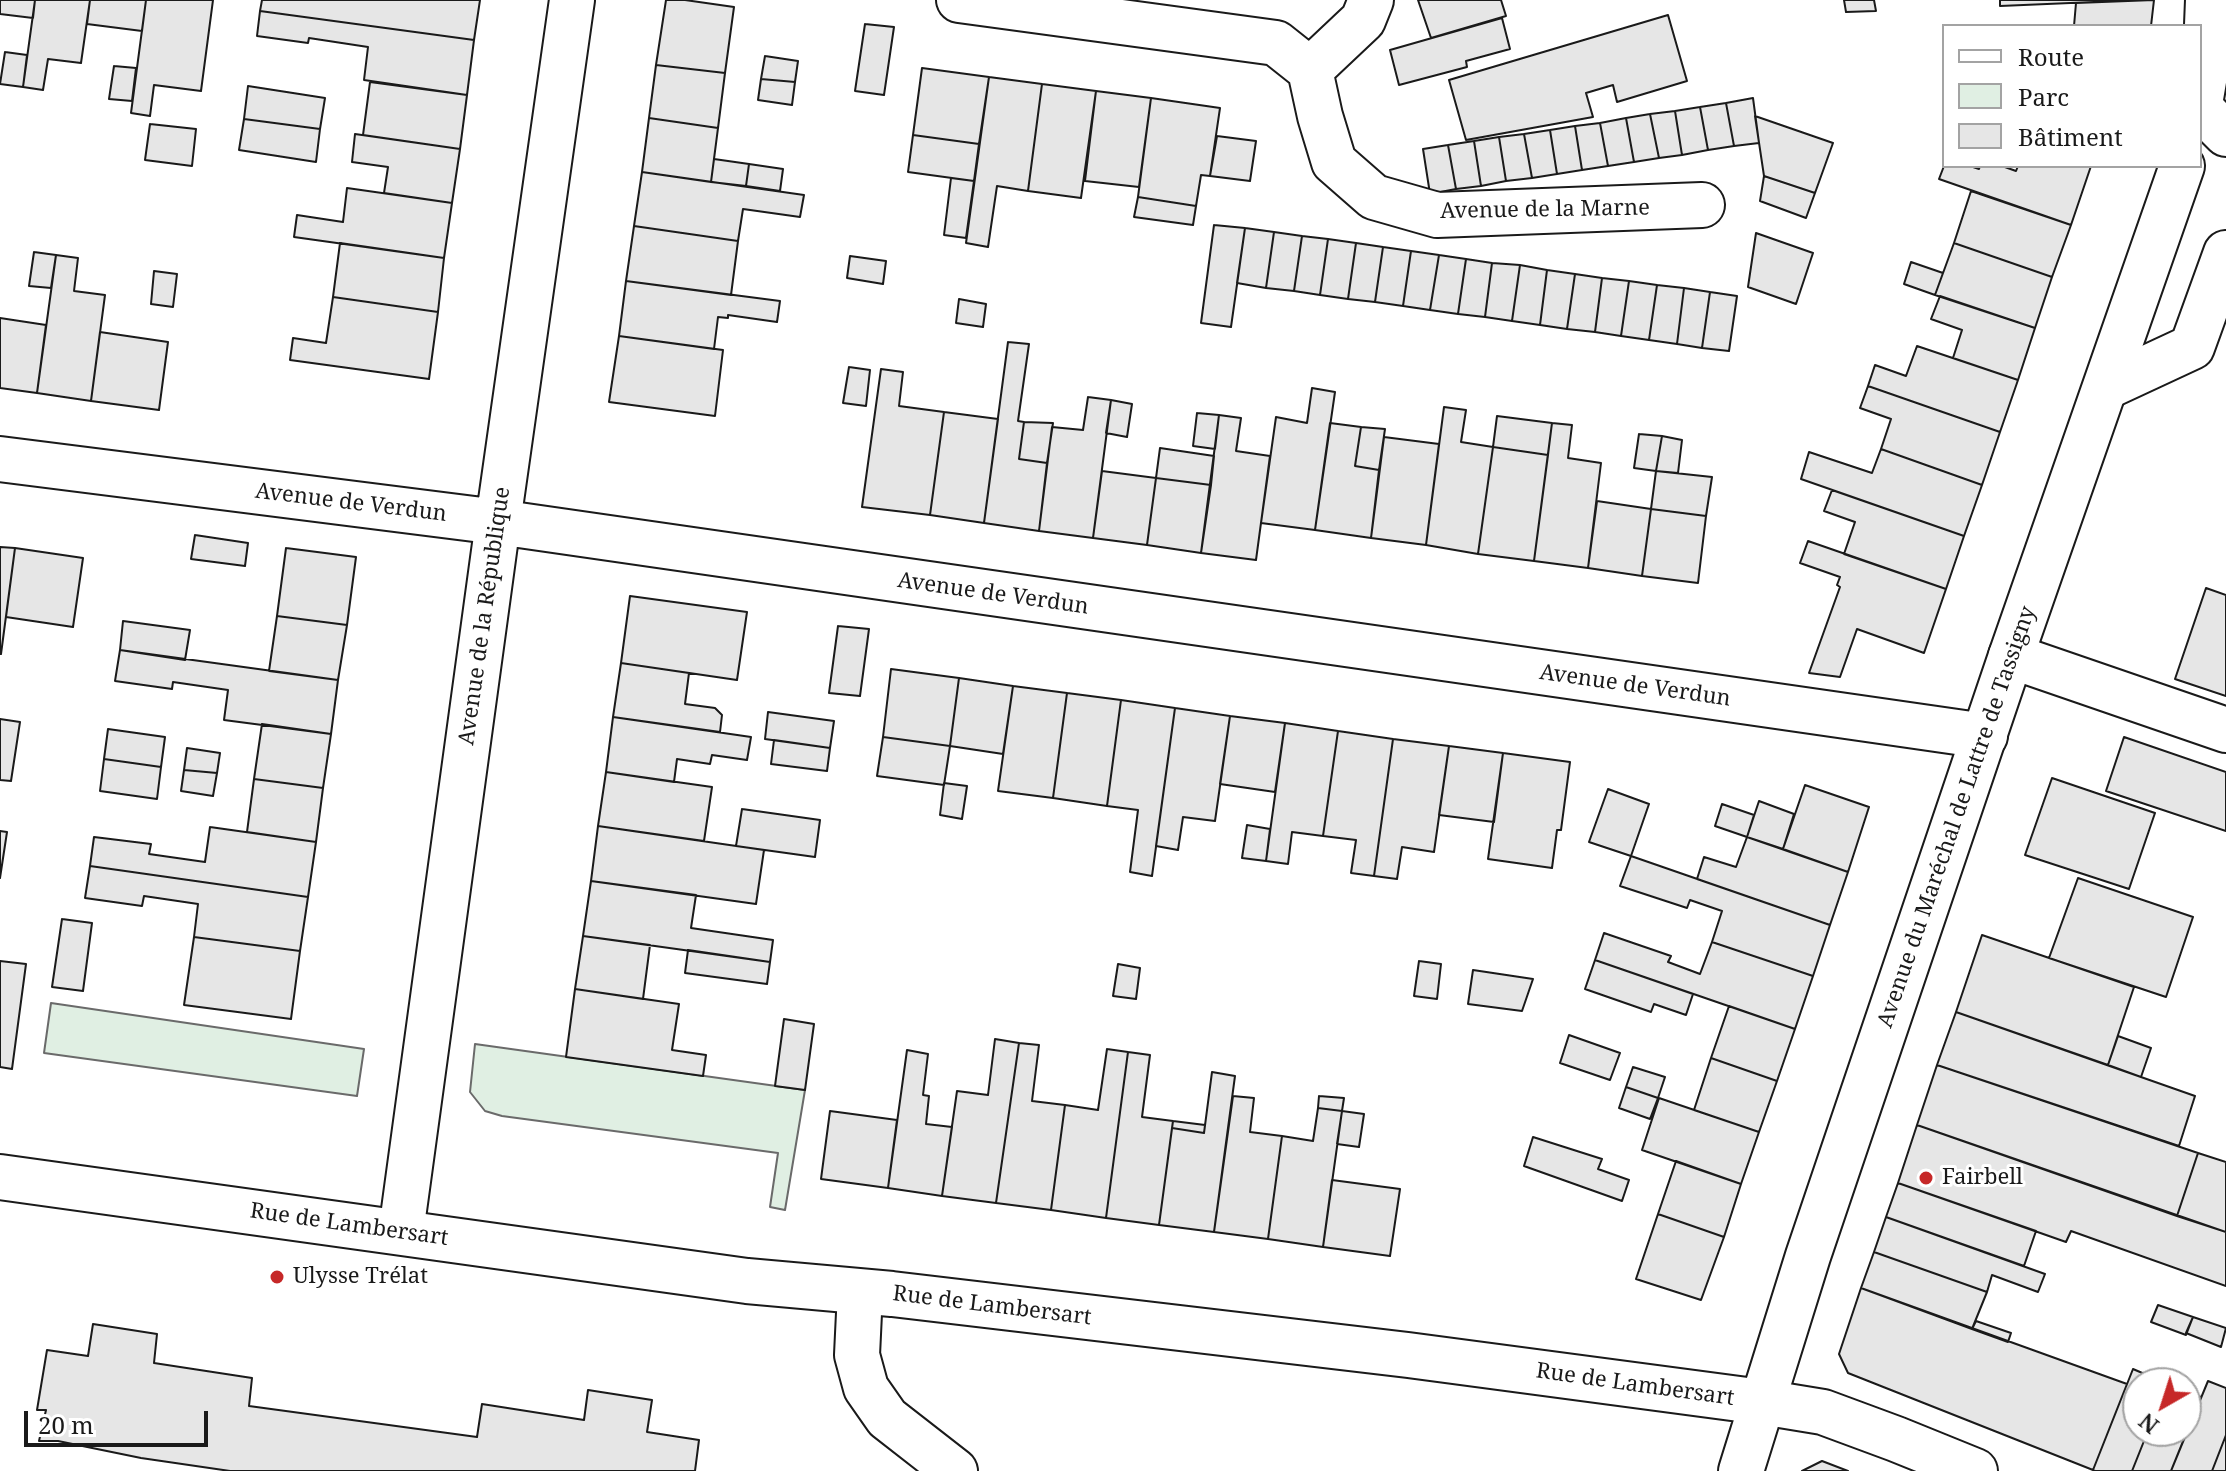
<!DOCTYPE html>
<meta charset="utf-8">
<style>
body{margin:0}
#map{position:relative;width:2226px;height:1471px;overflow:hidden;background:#fff;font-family:"Noto Serif",serif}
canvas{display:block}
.legend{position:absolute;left:1942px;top:24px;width:260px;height:144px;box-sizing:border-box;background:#fff;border:2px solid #a3a3a3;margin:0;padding:10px 14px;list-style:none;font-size:24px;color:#1a1a1a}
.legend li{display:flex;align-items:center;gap:16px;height:40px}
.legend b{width:40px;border:2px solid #a3a3a3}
.north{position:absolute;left:2122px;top:1367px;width:80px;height:80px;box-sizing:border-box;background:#fff;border:2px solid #a3a3a3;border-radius:50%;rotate:219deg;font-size:22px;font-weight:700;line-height:32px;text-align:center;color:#1a1a1a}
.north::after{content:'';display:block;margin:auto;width:28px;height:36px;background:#c62828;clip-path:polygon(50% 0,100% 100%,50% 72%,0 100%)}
.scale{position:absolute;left:24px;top:1411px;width:184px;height:36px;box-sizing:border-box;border:4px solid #1a1a1a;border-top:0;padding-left:10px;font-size:24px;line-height:28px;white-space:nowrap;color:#1a1a1a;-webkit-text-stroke:6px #fff;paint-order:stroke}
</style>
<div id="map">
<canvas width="2226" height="1471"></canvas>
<ul class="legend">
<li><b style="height:10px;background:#fff"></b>Route</li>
<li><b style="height:22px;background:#e0efe3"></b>Parc</li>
<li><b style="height:22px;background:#e6e6e6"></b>Bâtiment</li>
</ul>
<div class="north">N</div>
<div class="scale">20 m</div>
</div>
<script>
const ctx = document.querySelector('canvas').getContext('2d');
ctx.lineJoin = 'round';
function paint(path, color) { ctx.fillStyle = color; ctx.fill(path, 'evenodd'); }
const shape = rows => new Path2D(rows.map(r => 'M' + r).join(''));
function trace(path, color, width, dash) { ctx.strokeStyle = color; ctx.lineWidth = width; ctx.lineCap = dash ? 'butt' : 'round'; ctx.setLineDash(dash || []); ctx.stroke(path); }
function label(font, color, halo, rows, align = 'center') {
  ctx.font = font + ' "Noto Serif",serif'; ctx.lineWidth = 6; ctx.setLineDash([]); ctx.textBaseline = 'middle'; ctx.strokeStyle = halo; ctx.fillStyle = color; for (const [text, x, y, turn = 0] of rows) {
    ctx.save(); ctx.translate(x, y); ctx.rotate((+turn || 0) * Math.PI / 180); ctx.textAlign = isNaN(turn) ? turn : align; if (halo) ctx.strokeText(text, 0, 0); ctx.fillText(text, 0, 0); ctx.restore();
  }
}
const green = shape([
 [51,1003,364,1049,357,1096,44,1053,51,1003],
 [475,1044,805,1090,785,1210,770,1207,778,1153,502,1116,485,1111,470,1092,475,1044]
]);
paint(green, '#e0efe3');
trace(green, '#6a6a6a', 2);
const building = shape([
 [0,0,35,0,33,18,0,14,0,0],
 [35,0,90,0,81,63,48,59,43,90,23,87,35,0],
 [90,0,146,0,142,31,87,24,90,0],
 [146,0,213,0,201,91,154,85,150,116,131,113,146,0],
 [262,0,480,0,474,40,260,11,262,0],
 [666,0,685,0,734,7,725,73,656,65,666,0],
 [1418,0,1501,0,1506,16,1431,38,1418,0],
 [1844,0,1874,0,1876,11,1846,12,1844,0],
 [2000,0,2141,0,2000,6,2000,0],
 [2154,0,2151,26,2074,26,2076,3,2154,0],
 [260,11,474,40,467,95,364,80,368,47,309,38,308,43,257,36,260,11],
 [1668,15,1687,81,1617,102,1613,85,1586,93,1593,117,1466,140,1449,80,1668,15],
 [1502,18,1510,49,1466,61,1467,67,1399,85,1390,50,1502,18],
 [865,24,894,27,884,95,855,91,865,24],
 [5,52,27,55,23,87,0,84,5,52],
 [765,56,798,61,795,82,761,79,765,56],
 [656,65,725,73,718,128,649,118,656,65],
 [114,66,136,68,132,101,109,99,114,66],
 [922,68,989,77,979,144,913,135,922,68],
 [989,77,1042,84,1028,191,997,186,988,247,966,243,989,77],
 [761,79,795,82,792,105,758,100,761,79],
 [370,82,467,95,460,149,363,135,370,82],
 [1042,84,1096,91,1081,198,1028,191,1042,84],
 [248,86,325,98,320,129,244,119,248,86],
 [1096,91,1151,98,1139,187,1085,181,1096,91],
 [1151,98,1220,108,1210,176,1201,175,1196,206,1138,197,1151,98],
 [1753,98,1759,143,1734,146,1726,103,1753,98],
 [1726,103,1734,146,1708,150,1700,107,1726,103],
 [1700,107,1708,150,1682,155,1675,111,1700,107],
 [1675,111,1682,155,1659,158,1650,114,1675,111],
 [1650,114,1659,158,1634,162,1626,118,1650,114],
 [1755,116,1833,143,1815,193,1764,176,1755,116],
 [649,118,718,128,711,182,642,172,649,118],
 [1626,118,1634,162,1608,166,1600,123,1626,118],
 [244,119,320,129,316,162,239,150,244,119],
 [1600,123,1608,166,1582,170,1575,126,1600,123],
 [150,124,196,129,192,166,145,160,150,124],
 [1575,126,1582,170,1557,174,1550,130,1575,126],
 [1550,130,1557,174,1532,178,1524,134,1550,130],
 [355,134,460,149,452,203,384,193,388,167,352,162,355,134],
 [1524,134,1532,178,1506,181,1499,137,1524,134],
 [913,135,979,144,974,181,908,172,913,135],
 [1217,136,1256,141,1250,181,1210,176,1217,136],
 [1499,137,1506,181,1481,186,1474,141,1499,137],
 [1474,141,1481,186,1456,189,1448,145,1474,141],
 [1448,145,1456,189,1430,194,1423,149,1448,145],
 [714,159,749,164,746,186,711,182,714,159],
 [749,164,783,169,780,191,746,186,749,164],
 [1944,166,1970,166,1979,169,1980,166,2002,166,2016,171,2018,166,2091,166,2071,225,1939,179,1944,166],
 [642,172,804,195,800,217,743,209,738,241,634,226,642,172],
 [1764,176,1815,193,1806,218,1760,201,1764,176],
 [951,178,974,181,966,238,944,235,951,178],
 [347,188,452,203,444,258,294,237,297,215,343,222,347,188],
 [1971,191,2071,225,2052,277,1954,243,1971,191],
 [1138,197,1196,206,1193,225,1134,217,1138,197],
 [1214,225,1245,228,1231,327,1201,323,1214,225],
 [634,226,738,241,731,295,626,281,634,226],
 [1245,228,1274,232,1266,288,1237,283,1245,228],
 [1274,232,1302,236,1294,291,1266,288,1274,232],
 [1756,233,1813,253,1796,304,1748,287,1756,233],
 [1302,236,1328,239,1320,295,1294,291,1302,236],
 [1328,239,1356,243,1348,299,1320,295,1328,239],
 [340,243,444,258,438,312,333,297,340,243],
 [1356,243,1383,247,1375,302,1348,299,1356,243],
 [1954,243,2052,277,2035,328,1935,295,1954,243],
 [1383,247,1411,251,1403,306,1375,302,1383,247],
 [1411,251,1439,255,1430,310,1403,306,1411,251],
 [34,252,56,255,51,288,29,286,34,252],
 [56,255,78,258,74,291,105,295,91,401,37,393,56,255],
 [1439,255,1466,259,1458,314,1430,310,1439,255],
 [850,256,886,261,883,284,847,278,850,256],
 [1466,259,1492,263,1485,317,1458,314,1466,259],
 [1911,262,1943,273,1935,295,1904,284,1911,262],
 [1492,263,1520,265,1512,321,1485,317,1492,263],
 [1520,265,1547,270,1540,325,1512,321,1520,265],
 [1547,270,1575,274,1567,329,1540,325,1547,270],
 [154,271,177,274,173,307,151,304,154,271],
 [1575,274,1602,278,1595,332,1567,329,1575,274],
 [1602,278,1629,281,1621,336,1595,332,1602,278],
 [626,281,780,301,777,322,728,315,728,318,718,317,714,349,619,336,626,281],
 [1629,281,1657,285,1649,340,1621,336,1629,281],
 [1657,285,1684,288,1677,344,1649,340,1657,285],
 [1684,288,1710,292,1702,348,1677,344,1684,288],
 [1710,292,1737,296,1729,351,1702,348,1710,292],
 [1940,296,2035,328,2018,380,1953,358,1962,330,1931,319,1940,296],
 [333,297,438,312,429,379,290,360,293,338,326,343,333,297],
 [959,299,986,304,983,327,956,323,959,299],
 [0,318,46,325,37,393,0,388,0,318],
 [100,332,168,342,159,410,91,401,100,332],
 [619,336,723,350,715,416,609,402,619,336],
 [1008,342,1029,344,1018,421,1024,422,1019,459,1047,463,1039,531,984,523,1008,342],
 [1917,346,2018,380,2000,432,1868,386,1875,365,1906,376,1917,346],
 [849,367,870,370,866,406,843,403,849,367],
 [881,369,903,372,899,406,944,412,930,515,862,507,881,369],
 [1868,386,2000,432,1982,485,1881,449,1891,419,1860,408,1868,386],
 [1312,388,1335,392,1315,530,1261,523,1276,417,1307,423,1312,388],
 [1088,397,1111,400,1093,538,1039,531,1052,427,1083,430,1088,397],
 [1111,400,1132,404,1127,437,1106,433,1111,400],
 [1444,407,1466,410,1461,442,1493,447,1478,554,1426,545,1444,407],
 [944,412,998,419,984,523,930,515,944,412],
 [1197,413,1219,415,1215,449,1193,446,1197,413],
 [1219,415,1241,418,1236,451,1270,456,1256,560,1201,553,1219,415],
 [1497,416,1552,423,1548,455,1493,447,1497,416],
 [1024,422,1053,423,1047,463,1019,459,1024,422],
 [1330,423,1361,427,1355,466,1379,470,1371,538,1315,530,1330,423],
 [1552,423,1572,425,1568,458,1601,463,1588,568,1534,561,1552,423],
 [1361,427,1385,429,1379,470,1355,466,1361,427],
 [1639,434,1662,436,1656,471,1634,468,1639,434],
 [1662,436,1682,440,1678,473,1656,471,1662,436],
 [1384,437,1439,444,1426,545,1371,538,1384,437],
 [1493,447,1548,455,1534,561,1478,554,1493,447],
 [1160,448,1214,456,1211,485,1156,478,1160,448],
 [1881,449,1982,485,1964,536,1801,479,1809,452,1872,473,1881,449],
 [1102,471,1156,478,1147,545,1093,538,1102,471],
 [1656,471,1712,477,1706,516,1651,509,1656,471],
 [1156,478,1211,485,1201,553,1147,545,1156,478],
 [1832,490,1964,536,1946,589,1844,554,1855,522,1824,511,1832,490],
 [1597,501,1651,509,1642,576,1588,568,1597,501],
 [1651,509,1706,516,1698,583,1642,576,1651,509],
 [195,535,248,543,245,566,191,559,195,535],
 [1808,541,1946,589,1924,653,1857,629,1840,677,1809,673,1840,587,1837,585,1840,577,1800,563,1808,541],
 [0,547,15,548,1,654,0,654,0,547],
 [15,548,83,558,73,627,6,617,15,548],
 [286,548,356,557,347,625,277,616,286,548],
 [2206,588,2226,595,2226,696,2175,679,2206,588],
 [630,596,747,612,737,680,621,663,630,596],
 [277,616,347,625,338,680,269,671,277,616],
 [123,621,190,630,185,660,120,650,123,621],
 [838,626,869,629,860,696,829,693,838,626],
 [120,650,338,680,331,734,224,720,228,690,173,682,172,689,115,681,120,650],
 [621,663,689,673,685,704,715,708,722,715,720,732,613,717,621,663],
 [891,669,959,678,950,746,883,737,891,669],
 [959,678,1013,686,1003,754,950,746,959,678],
 [1013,686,1067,693,1053,798,998,791,1013,686],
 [1067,693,1121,700,1107,806,1053,798,1067,693],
 [1121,700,1175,708,1152,876,1130,872,1138,810,1107,806,1121,700],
 [1175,708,1230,716,1215,821,1183,817,1178,850,1156,846,1175,708],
 [768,712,834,721,830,748,765,739,768,712],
 [1230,716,1285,723,1275,792,1220,784,1230,716],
 [613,717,751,737,747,760,712,755,710,764,677,759,674,782,606,772,613,717],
 [0,719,20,722,11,781,0,780,0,719],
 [1285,723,1338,731,1323,836,1292,832,1288,864,1266,861,1285,723],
 [262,724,331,734,323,788,254,779,262,724],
 [108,729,165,737,161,767,104,759,108,729],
 [1338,731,1393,739,1374,876,1351,873,1356,840,1323,836,1338,731],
 [883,737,950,746,944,785,877,776,883,737],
 [2124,737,2226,772,2226,831,2106,791,2124,737],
 [1393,739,1449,746,1434,852,1402,847,1397,879,1374,876,1393,739],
 [774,740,830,748,827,771,771,764,774,740],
 [1449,746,1503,753,1494,822,1439,815,1449,746],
 [187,748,220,753,217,773,184,770,187,748],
 [1503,753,1570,762,1561,830,1557,830,1552,868,1488,859,1503,753],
 [104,759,161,767,157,799,100,791,104,759],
 [184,770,217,773,213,796,181,791,184,770],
 [606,772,712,787,704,841,598,826,606,772],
 [2052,778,2155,813,2129,889,2025,855,2052,778],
 [254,779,323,788,316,842,247,832,254,779],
 [944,783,967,786,962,819,940,815,944,783],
 [1805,785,1869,807,1848,872,1783,849,1805,785],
 [1608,789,1649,804,1631,856,1589,842,1608,789],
 [1759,801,1794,814,1783,849,1747,837,1759,801],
 [1722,804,1754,815,1747,837,1715,826,1722,804],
 [742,809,820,820,815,857,736,846,742,809],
 [1247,825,1270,829,1266,861,1242,858,1247,825],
 [598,826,764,850,756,904,591,881,598,826],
 [210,827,316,842,308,897,90,866,94,837,151,844,149,854,205,862,210,827],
 [0,831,7,832,0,878,0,831],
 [1747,837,1848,872,1830,925,1697,879,1704,857,1736,867,1747,837],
 [1631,856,1830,925,1813,976,1712,942,1722,911,1690,900,1687,908,1620,886,1631,856],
 [90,866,308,897,300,951,194,937,198,904,144,896,142,906,85,898,90,866],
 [2078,878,2193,917,2166,997,2049,958,2078,878],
 [591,881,696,895,691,928,773,940,770,962,583,936,591,881],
 [62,919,92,923,83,991,52,987,62,919],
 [1604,933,1671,956,1668,962,1700,974,1712,942,1813,976,1795,1029,1595,960,1604,933],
 [1982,935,2134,987,2108,1065,1956,1012,1982,935],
 [583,936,650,945,643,999,575,989,583,936],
 [194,937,300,951,291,1019,184,1005,194,937],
 [688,950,770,962,767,984,685,973,688,950],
 [1595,960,1693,994,1686,1015,1654,1004,1651,1012,1585,989,1595,960],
 [0,961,26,964,12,1069,0,1067,0,961],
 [1419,961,1441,964,1437,999,1414,996,1419,961],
 [1118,964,1140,968,1136,999,1113,996,1118,964],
 [1473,970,1533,979,1522,1011,1468,1004,1473,970],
 [575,989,679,1004,672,1050,706,1055,703,1076,566,1057,575,989],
 [1729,1006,1795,1029,1777,1081,1711,1058,1729,1006],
 [1956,1012,2195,1096,2179,1146,1937,1065,1956,1012],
 [784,1019,814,1024,805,1090,775,1086,784,1019],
 [1569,1035,1620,1053,1610,1080,1560,1063,1569,1035],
 [2118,1036,2151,1048,2141,1077,2108,1065,2118,1036],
 [995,1039,1019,1043,996,1203,942,1196,957,1091,988,1095,995,1039],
 [1019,1043,1039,1045,1032,1101,1065,1105,1051,1210,996,1203,1019,1043],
 [1107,1049,1128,1052,1106,1218,1051,1210,1065,1105,1098,1110,1107,1049],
 [907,1050,928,1054,923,1095,929,1096,926,1124,952,1127,942,1196,888,1188,907,1050],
 [1128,1052,1150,1055,1142,1117,1173,1121,1159,1225,1106,1218,1128,1052],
 [1711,1058,1777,1081,1759,1132,1694,1110,1711,1058],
 [1937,1065,2198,1153,2177,1216,1917,1125,1937,1065],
 [1633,1067,1665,1077,1658,1098,1626,1087,1633,1067],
 [1212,1072,1235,1076,1214,1232,1159,1225,1172,1128,1204,1133,1212,1072],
 [1626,1087,1658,1098,1650,1119,1619,1108,1626,1087],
 [1233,1096,1254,1098,1250,1132,1282,1136,1268,1239,1214,1232,1233,1096],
 [1319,1096,1344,1098,1342,1111,1318,1108,1319,1096],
 [1659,1098,1759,1132,1741,1184,1642,1150,1659,1098],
 [1318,1108,1342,1111,1323,1247,1268,1239,1282,1136,1313,1141,1318,1108],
 [830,1111,897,1120,888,1188,821,1179,830,1111],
 [1342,1111,1364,1114,1359,1147,1337,1144,1342,1111],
 [1173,1121,1205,1125,1204,1133,1172,1128,1173,1121],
 [1917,1125,2226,1232,2226,1286,2071,1231,2066,1242,1898,1183,1917,1125],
 [1533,1137,1602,1159,1598,1169,1629,1180,1622,1201,1524,1166,1533,1137],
 [2198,1153,2226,1162,2226,1232,2177,1216,2198,1153],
 [1676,1161,1741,1184,1724,1237,1658,1214,1676,1161],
 [1332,1180,1400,1189,1390,1256,1323,1247,1332,1180],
 [1898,1183,2036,1231,2024,1266,1886,1217,1898,1183],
 [1658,1214,1724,1237,1701,1300,1636,1279,1658,1214],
 [1886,1217,2045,1274,2038,1292,1992,1275,1987,1292,1874,1252,1886,1217],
 [1874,1252,1987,1292,1972,1329,1861,1288,1874,1252],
 [1861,1288,2127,1384,2093,1470,1848,1373,1839,1354,1861,1288],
 [2158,1305,2193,1317,2186,1335,2151,1322,2158,1305],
 [2193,1317,2226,1328,2221,1347,2186,1333,2193,1317],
 [1976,1321,2011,1333,2008,1342,1972,1329,1976,1321],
 [93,1324,157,1334,154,1363,252,1378,249,1406,477,1437,482,1404,584,1420,588,1390,652,1400,647,1432,699,1440,695,1471,230,1471,141,1458,58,1441,39,1441,46,1410,37,1410,47,1350,88,1356,93,1324],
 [2133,1369,2147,1375,2143,1383,2138,1383,2138,1431,2148,1431,2132,1471,2095,1471,2093,1470,2133,1369],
 [2208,1381,2226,1388,2226,1435,2212,1471,2171,1471,2208,1381],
 [2186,1392,2201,1397,2171,1471,2132,1471,2148,1431,2186,1431,2186,1392],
 [2226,1435,2226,1471,2212,1471,2226,1435],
 [1822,1461,1848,1471,1802,1471,1822,1461]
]);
paint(building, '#e6e6e6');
trace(building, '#1a1a1a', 2);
const minor = shape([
 [959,0,1276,43,1310,70,1320,116,1334,162,1374,197,1437,215,1702,205],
 [1310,70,1363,20,1371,0],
 [2200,108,2226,134],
 [2106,387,2192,347,2226,253],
 [0,459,498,522,1985,736],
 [2011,656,2226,730],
 [401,1232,498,522,572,0],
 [860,1292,857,1355,866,1388,887,1418,955,1471],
 [1762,1402,1823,1412,1896,1439,1975,1471]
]);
const major = shape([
 [2200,104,2205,75,2208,0],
 [0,1177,747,1281,892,1294,1408,1355,1762,1402],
 [1741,1471,1808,1256,2011,656,2182,166]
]);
trace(minor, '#1a1a1a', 48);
trace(major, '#1a1a1a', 48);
trace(minor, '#fff', 44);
trace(major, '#fff', 44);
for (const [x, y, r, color] of [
 [1926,1178,8,"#c62828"],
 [277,1277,8,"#c62828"]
]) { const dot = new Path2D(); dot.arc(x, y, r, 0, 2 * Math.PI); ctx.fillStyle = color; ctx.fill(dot); trace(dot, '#fff', 3); }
label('22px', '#1a1a1a', '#fff', [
 ["Avenue de la Marne",1545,210,-1],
 ["Avenue de Verdun",351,503,7],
 ["Avenue de Verdun",993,594,8],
 ["Avenue de la République",485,616,-82],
 ["Avenue de Verdun",1635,686,8],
 ["Avenue du Maréchal de Lattre de Tassigny",1957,817,-71],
 ["Rue de Lambersart",349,1225,8],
 ["Rue de Lambersart",992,1306,7],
 ["Rue de Lambersart",1635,1385,8]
]);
label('22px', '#1a1a1a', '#fff', [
 ["Fairbell",1942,1178],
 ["Ulysse Trélat",293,1277]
], 'left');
</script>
